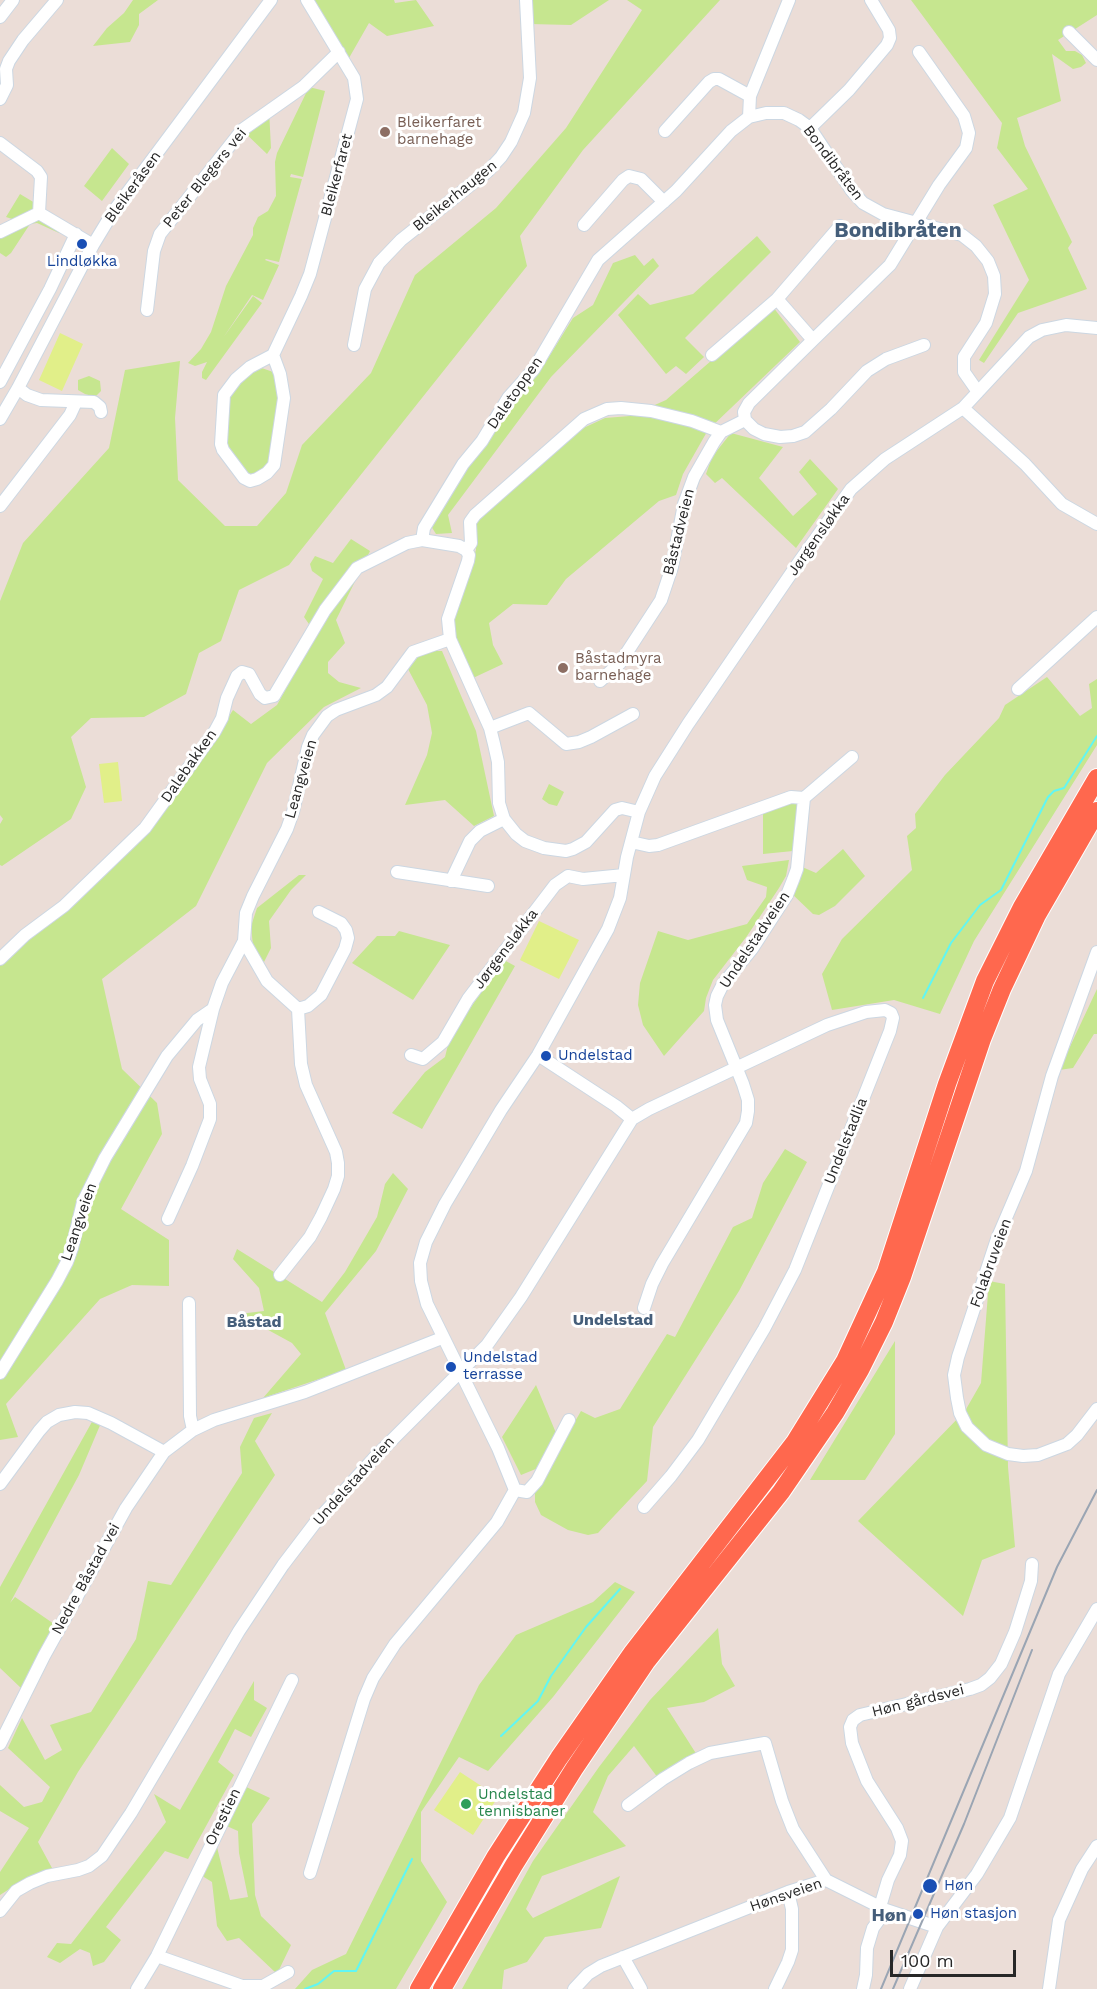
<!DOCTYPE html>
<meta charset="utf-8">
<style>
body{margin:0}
#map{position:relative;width:1097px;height:1989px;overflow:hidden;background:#ebddd7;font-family:"Work Sans",sans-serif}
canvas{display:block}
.scale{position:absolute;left:890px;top:1950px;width:126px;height:27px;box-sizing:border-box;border:3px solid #272727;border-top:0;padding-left:8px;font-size:18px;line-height:21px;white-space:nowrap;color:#272727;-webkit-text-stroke:4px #fff;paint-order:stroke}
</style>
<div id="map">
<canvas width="1097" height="1989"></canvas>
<div class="scale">100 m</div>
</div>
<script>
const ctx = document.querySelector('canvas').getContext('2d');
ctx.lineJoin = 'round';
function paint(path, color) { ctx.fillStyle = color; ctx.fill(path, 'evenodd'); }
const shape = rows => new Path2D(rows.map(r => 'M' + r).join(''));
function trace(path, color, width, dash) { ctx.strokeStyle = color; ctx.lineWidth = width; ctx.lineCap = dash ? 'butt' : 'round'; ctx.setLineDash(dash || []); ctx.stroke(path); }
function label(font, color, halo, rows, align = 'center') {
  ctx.font = font + ' "Work Sans",sans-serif'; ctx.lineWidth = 6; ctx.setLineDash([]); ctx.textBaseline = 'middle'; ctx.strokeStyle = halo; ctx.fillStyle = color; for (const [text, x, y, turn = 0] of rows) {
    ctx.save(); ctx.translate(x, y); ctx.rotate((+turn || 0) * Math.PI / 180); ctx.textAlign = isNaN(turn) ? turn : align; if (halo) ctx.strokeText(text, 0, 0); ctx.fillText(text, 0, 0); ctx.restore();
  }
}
paint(shape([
 [133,0,158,0,139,14,139,25,130,42,93,46,107,28,124,13],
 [313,0,394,0,395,3,416,0,434,26,387,36,369,23,349,58,333,36],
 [527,0,609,0,571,25,529,24],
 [627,0,720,0,583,150,520,236,527,266,289,565,239,590,221,641,199,653,186,694,144,717,91,718,71,737,86,787,71,819,2,866,0,865,0,824,3,819,0,815,0,601,23,543,109,448,125,370,180,361,175,418,178,480,225,526,257,526,286,493,302,445,371,373,415,275,496,208,566,128,642,10],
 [911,0,1097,0,1097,15,1058,40,1066,51,1075,51,1082,55,1086,63,1081,67,1073,69,1052,54,1061,101,1017,118,1025,146,1072,242,1068,248,1087,289,1018,313,984,363,979,360,1029,280,993,205,1028,189,997,148,1002,123],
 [309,87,325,91,303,177,291,174,290,177,302,179,279,262,266,259,265,260,279,265,263,300,252,295,223,338,253,296,262,303,206,380,202,378,202,372,207,362,195,366,188,363,201,349,211,332,226,286,253,235,253,228,258,217,268,211,276,196,275,162,277,153],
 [269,110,271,148,267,154,242,130],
 [112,148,129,164,102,201,84,186],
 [20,194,35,203,34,209,28,211,21,218,12,219,6,217],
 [36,218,60,231,59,233,37,223,30,224,11,253,6,257,0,253,0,236],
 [757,236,771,252,685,338,704,357,686,374,676,366,666,374,618,315,638,294,650,305,693,294],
 [635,255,644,266,653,258,659,266,551,377,448,515,452,533,436,534,431,526,478,452,487,444,518,395,540,371,573,318,593,305,613,263],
 [773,307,800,342,708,430,683,474,676,495,659,501,566,579,547,605,513,604,489,623,493,645,503,664,473,678,450,633,452,612,476,550,475,519,577,431,605,418,630,416,666,400],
 [259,367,273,372,281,396,272,461,266,468,248,477,228,452,224,438,228,395,238,380],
 [89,376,100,381,101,391,95,397,85,394,78,390,78,380],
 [731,433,783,447,759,478,793,516,817,494,799,472,810,459,838,489,796,548,722,478,715,483,706,474,712,457],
 [351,539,370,551,336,620,345,643,328,662,328,673,339,682,361,688,324,707,267,763,196,906,102,979,122,1069,157,1103,162,1134,121,1209,169,1240,169,1286,132,1285,100,1299,6,1404,18,1437,0,1440,0,957,86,891,149,833,193,772,233,710,251,724,277,705,316,634,304,617,323,579,312,571,310,564,315,556,333,563],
 [423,651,442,651,476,731,494,816,474,826,445,800,405,805,427,755,432,733,427,705,408,669],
 [1047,677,1080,716,1092,708,1089,684,1097,679,1097,745,974,941,940,1014,894,1000,832,1010,822,974,842,939,912,870,907,836,916,828,915,814,945,775,999,718,1005,705],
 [549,784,564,792,557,806,549,804,542,799],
 [793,802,798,805,793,851,763,854,763,811],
 [843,849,865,876,835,906,819,915,813,914,790,892,800,866,816,873],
 [789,860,786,876,779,888,747,936,713,980,706,998,704,1011,664,1056,643,1025,638,1005,640,983,658,931,688,940,747,924,766,897,767,887,747,880,742,866],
 [299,875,306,875,291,890,269,921,271,948,262,966,253,946,251,926,257,908],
 [399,931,450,945,413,1000,352,963,377,936,395,936],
 [504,960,515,966,422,1129,392,1113,425,1072,445,1057,450,1037],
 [1097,989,1097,1034,1094,1034,1073,1068,1059,1070],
 [785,1149,807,1162,739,1291,653,1427,647,1481,598,1533,588,1535,568,1530,541,1515,535,1502,535,1491,581,1411,595,1418,620,1409,667,1334,675,1337,733,1227,752,1218,763,1183],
 [393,1173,408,1189,376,1251,325,1313,346,1370,263,1398,301,1354,292,1343,239,1314,264,1311,259,1288,233,1259,237,1249,322,1302,345,1272,377,1217,385,1184],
 [989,1281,1005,1284,1008,1467,1015,1547,982,1560,963,1616,858,1521,965,1411,981,1383],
 [895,1341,895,1434,865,1480,810,1480],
 [536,1385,556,1433,543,1466,521,1475,502,1437],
 [272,1413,255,1441,275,1475,78,1772,38,1842,52,1868,14,1886,0,1895,0,1872,29,1828,0,1811,0,1785,24,1807,42,1802,50,1787,8,1748,22,1718,45,1760,62,1750,50,1725,91,1712,136,1639,148,1581,171,1585,242,1473,240,1447,254,1418],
 [93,1420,101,1423,79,1475,10,1603,15,1597,57,1626,22,1689,0,1668,0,1587],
 [615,1582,635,1592,553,1697,488,1771,459,1757,421,1812,421,1861,447,1902,396,1989,295,1989,312,1970,346,1954,479,1685,516,1635,593,1602],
 [718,1628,722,1664,735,1686,704,1702,667,1708,697,1755,658,1778,634,1746,608,1776,593,1812,626,1846,542,1876,526,1909,533,1918,620,1876,601,1928,545,1937,527,1962,504,1970,502,1989,462,1989,533,1861,599,1767,650,1700],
 [254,1681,254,1700,267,1708,251,1737,235,1729,218,1762,234,1775,188,1859,165,1851,106,1927,121,1940,104,1962,93,1966,90,1953,80,1949,60,1963,47,1957,57,1943,71,1944,166,1822,154,1794,180,1810],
 [242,1785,270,1798,252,1824,255,1895,261,1916,291,1945,277,1974,239,1938,227,1941,217,1926,212,1882,199,1874,215,1839,230,1900,248,1897,239,1853,238,1831,222,1824]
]), '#c6e68f');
paint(shape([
 [60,333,83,344,62,391,39,380],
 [118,762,122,801,104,803,99,764],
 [539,921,579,940,559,979,520,960],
 [460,1772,498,1797,473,1835,434,1810]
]), '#e1ef89');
trace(shape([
 [923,998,951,943,980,905,1001,890,1048,797,1054,791,1064,788,1097,736],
 [501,1736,538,1701,551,1676,586,1627,620,1589],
 [305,1989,318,1984,334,1971,356,1971,412,1859]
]), '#61f6f3', 2);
const minor = shape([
 [0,17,13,0],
 [1069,32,1097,60],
 [0,99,7,85,6,69,9,61,23,40,57,0],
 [749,117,750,96,789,0],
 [810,128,849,90,887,45,890,38,889,30,871,0],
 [665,131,709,82,714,79,719,79,750,96],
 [0,143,37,171,41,177,39,213,93,245],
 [584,225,623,180,629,176,641,179,664,202],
 [0,232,39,213],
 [777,299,840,226],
 [147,310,154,251,160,234,242,130,303,87,339,52],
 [813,340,890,265,939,185,966,148,969,133,964,116,919,52],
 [354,345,365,289,379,263,401,240,488,171,501,157,511,142,524,113,530,78,526,0],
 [273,355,280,374,284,398,274,465,267,473,257,479,250,481,244,478,223,450,221,444,224,395,236,379,250,367,273,355,301,296,310,274,357,99,354,78,307,0],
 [0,382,50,289,76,234],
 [18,388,27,395,41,400,94,402,100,407,101,412],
 [963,408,1025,464,1062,504,1097,524],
 [0,419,18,388,93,245,113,212,271,0],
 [745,420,754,429,764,434,780,437,793,436,805,432,831,409,867,371,886,359,924,345],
 [0,506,70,415,76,402],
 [422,540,424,528,463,464,482,441,508,398,534,369,598,260,676,191,731,131,749,117,766,113,784,113,799,120,810,128,852,191,863,203,883,214,962,235,976,246,988,261,994,276,995,294,986,323,964,357,964,372,978,392],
 [600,681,620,663,661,600,672,567,684,504,694,477,714,442,721,432,745,420,744,412,749,403,813,340,777,299,712,355],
 [1018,689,1097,617],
 [490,728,529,713,566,744,579,742,591,737,633,714],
 [639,812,622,808,615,810,586,842,573,849,566,851,544,848,525,841,516,834,504,819,499,803,498,762,494,744,490,728,450,639,448,619,468,561,469,555,466,550,471,543,470,522,475,515,584,419,607,409,621,408,651,411,692,421,721,432],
 [631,842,649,846,658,845,791,797,804,798],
 [397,872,488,886],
 [451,881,470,841,480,831,504,819],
 [244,941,267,981,298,1009,301,1064,306,1085,336,1152,338,1163,338,1176,334,1189,321,1217,310,1237,280,1275],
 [1097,952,1052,1076,1026,1171,997,1239,958,1357,954,1375,957,1398,960,1413,967,1427,986,1445,1008,1454,1023,1456,1038,1455,1067,1444,1077,1435,1097,1409],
 [0,959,25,935,64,906,145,828,215,731,222,718,227,698,237,676,242,672,249,674,260,694,265,698,274,696,325,610,357,568,407,543,422,540,459,546,466,550],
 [298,1009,308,1006,321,995,345,949,348,938,346,930,341,923,319,912],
 [411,1055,423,1059,443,1042,468,999,555,885,568,876,583,879,624,875],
 [632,1119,649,1109,827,1025,866,1012,885,1010,891,1013,893,1018,890,1031,795,1270,764,1329,698,1440,671,1476,644,1507],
 [168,1219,192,1166,210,1119,210,1104,200,1079,199,1067,213,1009,222,983,244,941,246,913,253,896,287,829,293,812,308,747,313,735,327,716,336,710,376,695,387,687,413,652,450,639],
 [189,1303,190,1416,193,1430],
 [644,1308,652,1284,662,1264,746,1123,748,1111,748,1100,743,1084,717,1020,715,1005,717,996,723,984,752,949,787,895,793,880,797,869,804,798,852,757],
 [0,1373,57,1281,67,1262,72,1248,83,1202,105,1158,167,1056,197,1020,213,1009],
 [0,1484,39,1431,47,1422,59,1415,75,1412,88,1413,111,1423,164,1452],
 [515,1490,498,1448,427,1304,421,1281,420,1263,426,1242,445,1204,501,1110,538,1055,608,929,620,898,627,857,639,812,655,776,688,724,799,562,851,489,885,459,963,408,1029,337,1042,330,1066,325,1097,328],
 [515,1490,527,1492,537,1481,569,1420],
 [0,1744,44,1656,126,1508,164,1452,193,1430,214,1420,305,1392,442,1338],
 [628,1805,663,1779,689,1763,710,1753,765,1743,782,1801,793,1829,826,1880,886,1910,937,1927],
 [310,1873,364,1699,373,1678,395,1644,497,1522,515,1490],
 [880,1907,888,1880,900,1855,902,1841,897,1828,867,1781,852,1743,850,1727,853,1720,860,1715,970,1689,981,1685,990,1678,1001,1664,1015,1632,1031,1581,1032,1564],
 [0,1911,16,1891,30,1883,47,1876,78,1870,89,1866,102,1856,131,1813,239,1631,283,1565,315,1523,375,1457,487,1345,521,1297,632,1119,616,1106,538,1055],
 [157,1956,242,1986,263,1986,288,1972],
 [623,1957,641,1989],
 [137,1989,157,1956,292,1680],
 [574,1989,588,1974,601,1966,788,1892,826,1880],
 [775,1989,788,1962,792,1950,792,1909,788,1892],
 [863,1989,866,1975,867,1948,873,1928,886,1910],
 [910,1989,937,1927,977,1874,1010,1818,1059,1674,1097,1609],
 [1049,1989,1059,1920,1082,1869,1097,1846]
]);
const highway = shape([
 [419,1989,496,1856,559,1758,633,1652,795,1442,845,1361,886,1272,947,1084,985,981,1022,907,1097,778],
 [442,1989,514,1865,574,1769,646,1662,781,1492,835,1413,860,1370,884,1322,902,1277,982,1039,1002,989,1037,915,1097,811]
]);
trace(minor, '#ccd7e2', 14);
trace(highway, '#fff', 20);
trace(minor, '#fff', 12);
trace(highway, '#ff684e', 18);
trace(shape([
 [881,1989,1057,1567,1097,1490],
 [893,1989,964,1824,1032,1650]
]), '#9aa5b3', 2);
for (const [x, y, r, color] of [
 [385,132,6,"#8d6e63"],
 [82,244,6,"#1a4fb4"],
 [563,668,6,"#8d6e63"],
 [546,1056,6,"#1a4fb4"],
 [451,1367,6,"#1a4fb4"],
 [466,1804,6,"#2e9e5b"],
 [930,1886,8,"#1a4fb4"],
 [918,1914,6,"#1a4fb4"]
]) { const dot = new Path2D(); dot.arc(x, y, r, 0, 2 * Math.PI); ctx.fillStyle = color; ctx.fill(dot); trace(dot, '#fff', 2); }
label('15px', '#785e54', '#fff', [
 ["Bleikerfaret",397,123],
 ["barnehage",397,140],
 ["Båstadmyra",575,659],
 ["barnehage",575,676]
], 'left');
label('15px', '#272727', '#fff', [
 ["Bondibråten",833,163,53],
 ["Bleikerfaret",337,175,-75],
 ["Peter Blegers vei",205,178,-51],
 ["Bleikeråsen",133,187,-54],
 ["Bleikerhaugen",455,196,-39],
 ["Daletoppen",515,393,-55],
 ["Båstadveien",679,532,-76],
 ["Jørgensløkka",819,535,-55],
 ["Dalebakken",189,766,-55],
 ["Leangveien",301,779,-74],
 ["Undelstadveien",755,940,-56],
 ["Jørgensløkka",506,949,-53],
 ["Undelstadlia",846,1141,-68],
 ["Leangveien",79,1222,-71],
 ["Folabruveien",991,1263,-70],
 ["Undelstadveien",354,1481,-48],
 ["Nedre Båstad vei",86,1579,-61],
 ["Høn gårdsvei",918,1701,-14],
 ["Orestien",223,1817,-64],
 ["Hønsveien",786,1895,-19]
]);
label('15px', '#164399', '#fff', [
 ["Lindløkka",82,262,"center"],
 ["Undelstad",558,1056],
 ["Undelstad",463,1358],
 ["terrasse",463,1375],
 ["Høn",944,1886],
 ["Høn stasjon",930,1914]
], 'left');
label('15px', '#27864d', '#fff', [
 ["Undelstad",478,1795],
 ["tennisbaner",478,1812]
], 'left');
label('bold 16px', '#455e7a', '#fff', [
 ["Undelstad",613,1320],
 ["Båstad",254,1322]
]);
label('bold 18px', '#455e7a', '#fff', [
 ["Høn",889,1916]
]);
label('bold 21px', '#455e7a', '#fff', [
 ["Bondibråten",898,231]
]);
</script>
